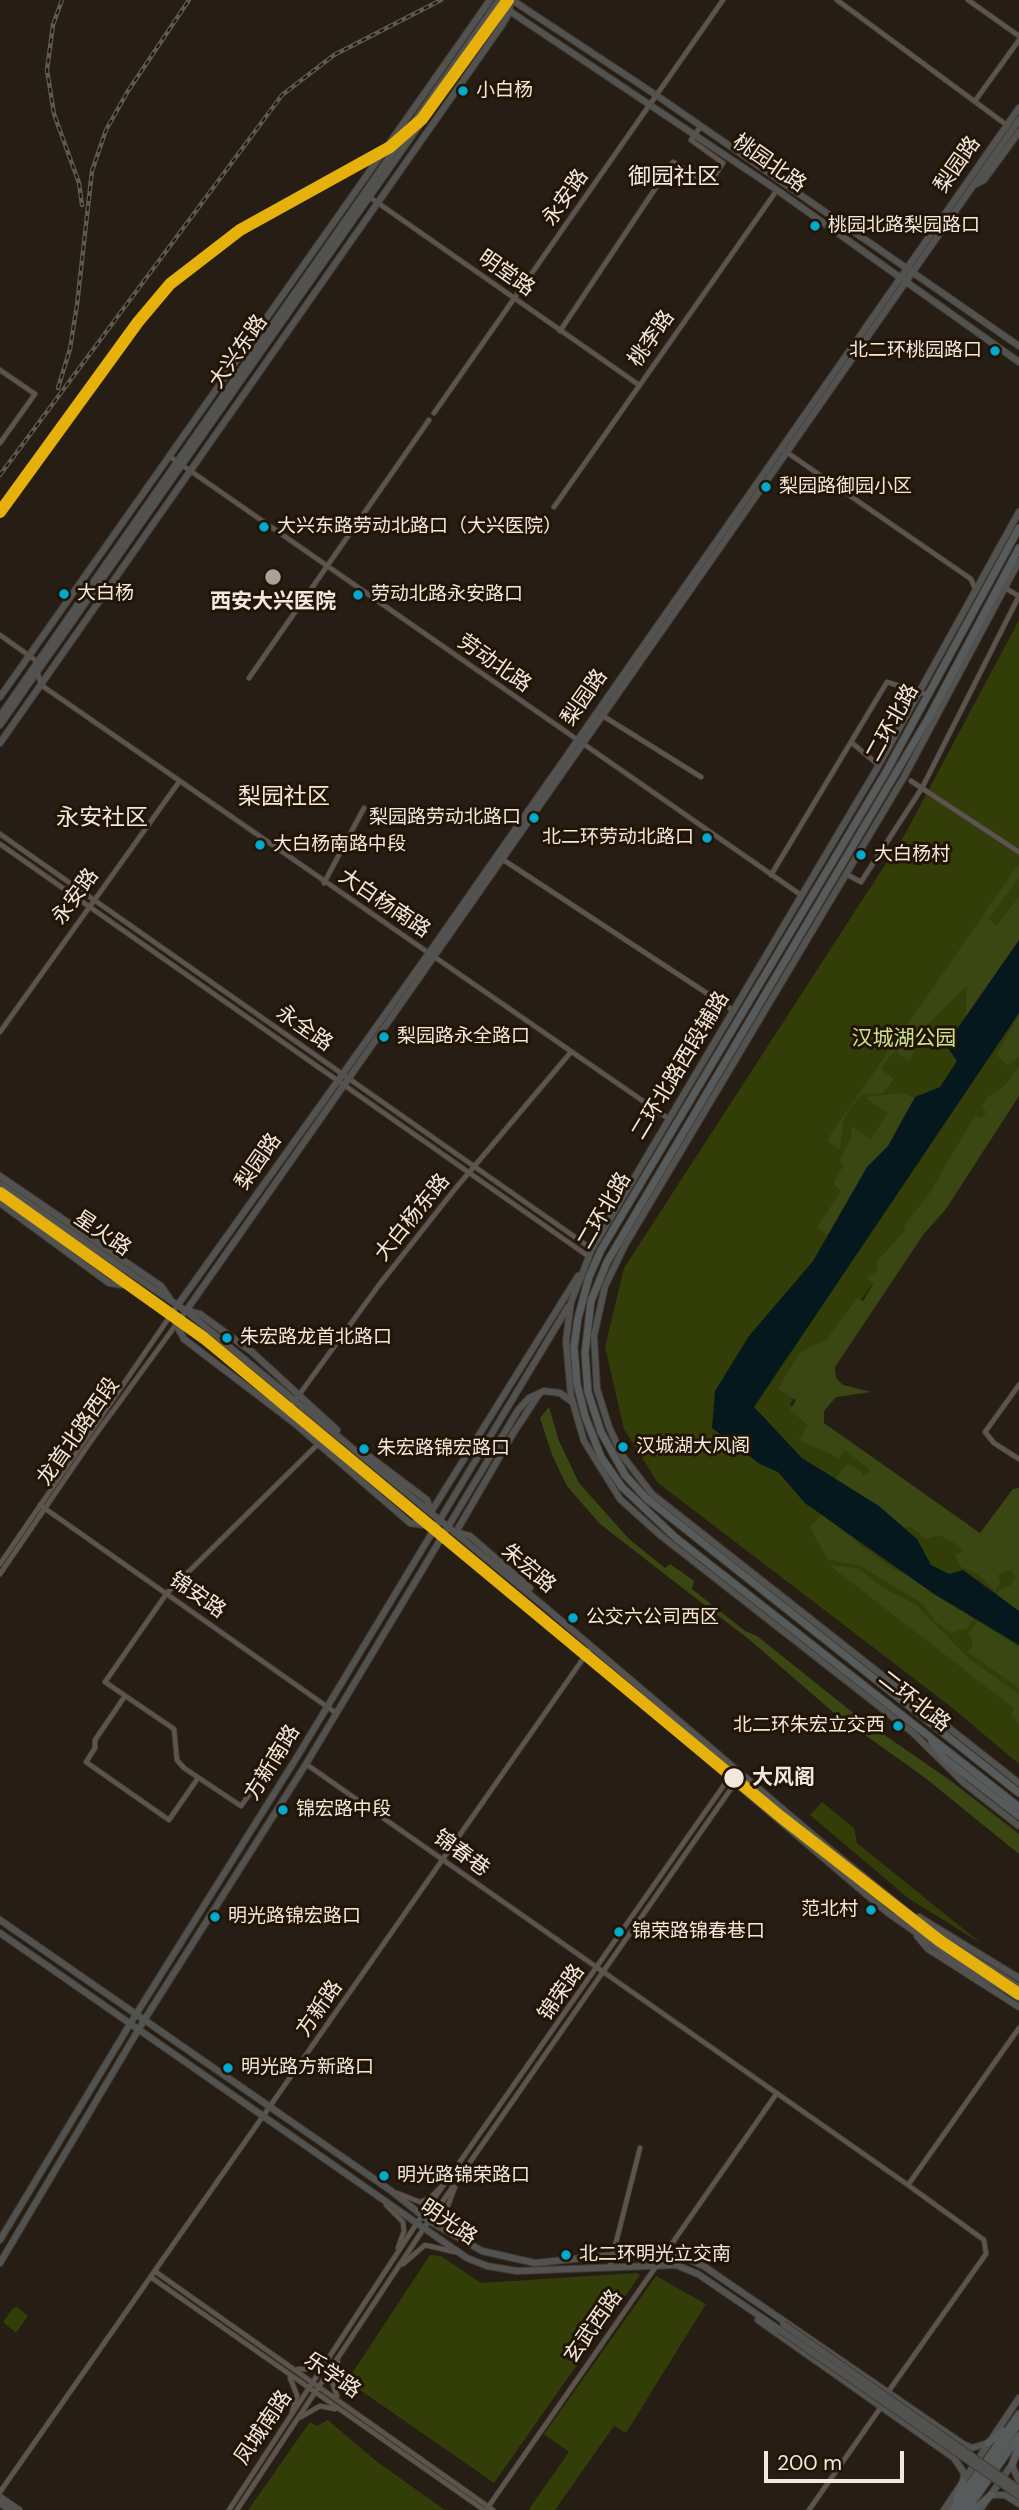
<!DOCTYPE html>
<meta charset="utf-8">
<style>
body{margin:0}
#map{position:relative;width:1019px;height:2510px;overflow:hidden;background:#261d14;font-family:"DM Sans",sans-serif}
canvas{display:block}
.scale{position:absolute;left:764px;top:2451px;width:140px;height:32px;box-sizing:border-box;border:4px solid #f2e8dd;border-top:0;padding-left:9px;font-size:21px;line-height:24px;white-space:nowrap;color:#f2e8dd;-webkit-text-stroke:5px #231505;paint-order:stroke}
</style>
<div id="map">
<canvas width="1019" height="2510"></canvas>
<div class="scale">200 m</div>
</div>
<script>
const ctx = document.querySelector('canvas').getContext('2d');
ctx.lineJoin = 'round';
function paint(path, color) { ctx.fillStyle = color; ctx.fill(path, 'evenodd'); }
const shape = rows => new Path2D(rows.map(r => 'M' + r).join(''));
function trace(path, color, width, dash) { ctx.strokeStyle = color; ctx.lineWidth = width; ctx.lineCap = dash ? 'butt' : 'round'; ctx.setLineDash(dash || []); ctx.stroke(path); }
function label(font, color, halo, rows, align = 'center') {
  ctx.font = font + ' "DM Sans","Noto Sans SC",sans-serif'; ctx.lineWidth = 6; ctx.setLineDash([]); ctx.textBaseline = 'middle'; ctx.strokeStyle = halo; ctx.fillStyle = color; for (const [text, x, y, turn = 0] of rows) {
    ctx.save(); ctx.translate(x, y); ctx.rotate((+turn || 0) * Math.PI / 180); ctx.textAlign = isNaN(turn) ? turn : align; if (halo) ctx.strokeText(text, 0, 0); ctx.fillText(text, 0, 0); ctx.restore();
  }
}
paint(shape([
 [1019,620,1019,1070,790,1404,803,1418,1019,1562,1019,1764,950,1706,658,1483,624,1429,605,1347,624,1268,905,834],
 [822,1802,854,1828,857,1843,982,1944,908,1898,810,1815],
 [430,2255,441,2256,481,2283,636,2273,640,2275,494,2483,347,2381],
 [656,2276,706,2304,626,2433,614,2426,555,2510,531,2510,529,2509,569,2452,544,2434],
 [17,2307,28,2316,16,2333,3,2322,13,2308],
 [328,2420,376,2461,445,2510,248,2510,310,2422,317,2426]
]), '#323d08');
paint(shape([
 [1019,864,1019,877,989,919,996,926,1019,897,1019,948,965,1026,967,986,919,1032,910,1062,895,1051,890,1056,881,1069,894,1079,883,1093,862,1094,851,1108,844,1118,840,1150,827,1141,829,1137],
 [1019,1015,1019,1057,1007,1065,996,1055],
 [1019,1066,1019,1096,946,1209,923,1235,835,1367,836,1378,843,1385,871,1392,836,1397,824,1411,824,1423,980,1533,1013,1489,1019,1488,1019,1611,997,1596,999,1589,1011,1585,1016,1577,1011,1570,998,1575,1000,1583,995,1591,979,1575,961,1567,955,1555,963,1551,959,1546,940,1535,925,1539,910,1526,904,1528,881,1509,833,1481,848,1464,862,1472,863,1476,869,1472,868,1468,845,1450,839,1458,799,1440,808,1425,790,1410,796,1400,778,1389,799,1353,827,1339,857,1299,863,1301,873,1284,867,1278,877,1271,877,1261,905,1231,904,1226,931,1191,975,1115,982,1118,986,1112,982,1106,989,1096,1005,1085],
 [903,1093,921,1100,829,1237,817,1227,841,1191,833,1184,843,1166,840,1159,852,1137,851,1126,870,1139,888,1114,865,1097],
 [549,1407,559,1441,579,1483,629,1539,665,1568,670,1564,683,1573,694,1581,692,1589,745,1631,757,1636,857,1716,951,1781,1019,1834,1019,1854,924,1777,833,1712,751,1641,600,1524,567,1486,552,1455,540,1418],
 [823,1513,861,1546,895,1570,915,1576,924,1586,974,1619,968,1628,951,1633,936,1622,922,1603,860,1566,827,1559,810,1527],
 [829,1565,858,1568,880,1586,916,1605,969,1659,1019,1694,1019,1723,1011,1715,1014,1708],
 [978,1621,1019,1647,1019,1688,968,1652,973,1646,968,1633]
]), '#3b4713');
paint(shape([
 [1019,940,1019,1013,754,1407,802,1458,879,1506,917,1539,931,1565,949,1574,963,1570,1019,1611,1019,1645,934,1594,850,1535,805,1503,778,1472,760,1464,712,1428,715,1391,749,1336,813,1261,867,1167,888,1146,915,1097,940,1087,957,1061,946,1045]
]), '#04181d');
const minor = shape([
 [837,0,1008,126],
 [968,0,1019,36],
 [975,101,1019,40],
 [368,196,639,385],
 [560,331,673,162,709,184,723,163,691,140,701,126],
 [0,370,35,394,0,443],
 [434,413,723,0],
 [785,451,971,579,976,591],
 [169,456,801,895],
 [554,507,777,190],
 [0,635,38,662],
 [37,670,41,685,669,1119],
 [249,678,429,420],
 [603,716,701,777],
 [852,743,875,762],
 [911,781,1019,852],
 [0,834,592,1249],
 [0,844,588,1256],
 [502,859,734,1011],
 [846,874,861,882,922,788,1019,596,1005,588],
 [771,875,887,682,928,695],
 [324,883,364,808],
 [0,1032,179,782],
 [1019,1385,985,1432,994,1443,1019,1459],
 [288,1410,379,1285,455,1189,571,1052],
 [40,1505,336,1713],
 [0,1564,177,1306],
 [0,1574,91,1441,186,1311],
 [125,1696,95,1740,95,1748,86,1762,169,1820,198,1778],
 [279,1754,241,1806,184,1768,177,1760,174,1729,105,1682,167,1593,318,1444],
 [306,1764,908,2185,1019,2028],
 [455,2187,444,2216,447,2225,460,2236],
 [397,2193,420,2202,430,2198,443,2185],
 [386,2205,403,2222,404,2231,398,2248],
 [403,2264,425,2245,455,2252],
 [610,2266,640,2148],
 [156,2272,493,2510],
 [152,2278,484,2510],
 [298,2369,311,2369,327,2358],
 [290,2378,297,2395,292,2412],
 [888,2392,986,2254,984,2240,908,2185],
 [337,2396,331,2379,338,2362],
 [301,2417,320,2406,335,2409],
 [0,2492,592,1646],
 [229,2510,417,2223,729,1778],
 [237,2510,424,2228,735,1783],
 [486,2510,777,2093],
 [809,2510,881,2407]
]);
const major = shape([
 [512,0,656,95,1019,346],
 [508,10,777,190,1019,362],
 [976,184,984,180,1019,132],
 [1019,512,876,770,592,1249,571,1302,566,1341,571,1396,584,1441,620,1499,660,1535,912,1732,964,1783,1019,1826],
 [1019,561,904,777,625,1245,605,1286,594,1336,597,1389,609,1427,622,1455,652,1494,1019,1783],
 [0,697,490,0],
 [0,716,499,0],
 [0,725,507,0],
 [0,743,502,25,510,11,509,0],
 [0,1176,161,1286,170,1299],
 [0,1184,186,1311,544,1606,825,1845,931,1931,1019,1987],
 [0,1197,190,1330,240,1369,585,1655,888,1913,963,1965,1019,1998],
 [0,1203,109,1283,122,1285],
 [177,1306,429,953,1019,108],
 [186,1311,1019,120],
 [188,1311,200,1314,252,1352,337,1430],
 [176,1324,184,1339,293,1422,410,1523,423,1525],
 [370,1457,427,1500,431,1511],
 [431,1512,578,1276],
 [530,1588,470,1536,456,1532,514,1432,539,1394],
 [919,1917,1019,1978],
 [0,1920,390,2190,429,2221,482,2251,535,2263,613,2255,667,2253,682,2256,705,2267,963,2444,972,2448,988,2443],
 [0,1933,467,2258,487,2266,517,2271,676,2265,698,2274,780,2330],
 [917,1936,928,1949,1019,2007],
 [0,2240,130,2024,297,1757,568,1307],
 [0,2263,143,2022,306,1764,518,1410,529,1398,544,1391,560,1393,571,1401],
 [758,2320,954,2458,964,2473,963,2482],
 [1012,2465,1019,2481],
 [991,2495,1005,2495,1019,2504],
 [0,2497,19,2510],
 [0,2503,9,2510],
 [944,2510,1019,2398],
 [980,2510,1013,2463]
]);
const highway = shape([
 [1019,528,886,772,601,1250,589,1277,578,1318,574,1347,577,1384,585,1416,601,1457,622,1487,676,1538,1019,1807],
 [1019,548,929,717,607,1262,591,1301,585,1353,588,1392,601,1432,625,1475,646,1498,1019,1793],
 [932,1742,944,1758,1019,1816],
 [988,2443,1003,2431],
 [1012,2465,1019,2446],
 [957,2498,963,2482],
 [952,2510,1019,2414],
 [959,2510,1019,2423],
 [967,2510,1019,2436],
 [974,2510,991,2495]
]);
trace(minor, '#403932', 6);
trace(major, '#403932', 8);
trace(highway, '#403932', 9);
trace(minor, '#5c544d', 4.5);
trace(major, '#525350', 6);
trace(highway, '#575b5b', 7);
const rail = shape([
 [62,0,53,25,47,70,54,114,79,183,82,205],
 [58,388,70,349,77,305,92,171,106,130,128,91,189,0],
 [0,475,282,95,334,55,441,0]
]);
trace(rail, '#5e5852', 4.5);
trace(rail, '#231505', 2, [5]);
const majorBridge = shape([
 [783,2324,1019,2489],
 [780,2330,1019,2496]
]);
trace(majorBridge, '#403932', 8, []);
trace(majorBridge, '#525350', 6);
trace(shape([
 [0,512,138,322,170,284,240,230,390,147,422,119,508,0],
 [0,1193,204,1338,781,1817,940,1941,1019,1994]
]), '#e6b10b', 12);
for (const [x, y, r, color] of [
 [463,91,6,"#00a9ce"],
 [815,226,6,"#00a9ce"],
 [995,351,6,"#00a9ce"],
 [766,487,6,"#00a9ce"],
 [264,527,6,"#00a9ce"],
 [273,577,9,"#aba197"],
 [64,594,6,"#00a9ce"],
 [358,595,6,"#00a9ce"],
 [534,818,6,"#00a9ce"],
 [707,838,6,"#00a9ce"],
 [260,845,6,"#00a9ce"],
 [861,855,6,"#00a9ce"],
 [384,1037,6,"#00a9ce"],
 [227,1338,6,"#00a9ce"],
 [623,1447,6,"#00a9ce"],
 [364,1449,6,"#00a9ce"],
 [573,1618,6,"#00a9ce"],
 [898,1726,6,"#00a9ce"],
 [734,1778,11,"#f2e8dd"],
 [283,1810,6,"#00a9ce"],
 [871,1910,6,"#00a9ce"],
 [215,1917,6,"#00a9ce"],
 [619,1932,6,"#00a9ce"],
 [228,2068,6,"#00a9ce"],
 [384,2176,6,"#00a9ce"],
 [566,2255,6,"#00a9ce"]
]) { const dot = new Path2D(); dot.arc(x, y, r, 0, 2 * Math.PI); ctx.fillStyle = color; ctx.fill(dot); trace(dot, '#231505', 2.5); }
label('19px', '#f2e8dd', '#231505', [
 ["小白杨",476,91],
 ["桃园北路梨园路口",828,226],
 ["北二环桃园路口",982,351,"right"],
 ["梨园路御园小区",779,487],
 ["大兴东路劳动北路口（大兴医院）",277,527],
 ["大白杨",77,594],
 ["劳动北路永安路口",371,595],
 ["梨园路劳动北路口",521,818,"right"],
 ["北二环劳动北路口",694,838,"right"],
 ["大白杨南路中段",273,845],
 ["大白杨村",874,855],
 ["梨园路永全路口",397,1037],
 ["朱宏路龙首北路口",240,1338],
 ["汉城湖大风阁",636,1447],
 ["朱宏路锦宏路口",377,1449],
 ["公交六公司西区",586,1618],
 ["北二环朱宏立交西",885,1726,"right"],
 ["锦宏路中段",296,1810],
 ["范北村",858,1910,"right"],
 ["明光路锦宏路口",228,1917],
 ["锦荣路锦春巷口",632,1932],
 ["明光路方新路口",241,2068],
 ["明光路锦荣路口",397,2176],
 ["北二环明光立交南",579,2255]
], 'left');
label('21px', '#f2e8dd', '#231505', [
 ["桃园北路",769,164,35],
 ["梨园路",958,165,-55],
 ["永安路",566,198,-55],
 ["明堂路",506,274,35],
 ["桃李路",652,339,-55],
 ["大兴东路",239,352,-55],
 ["劳动北路",494,664,35],
 ["梨园路",585,698,-55],
 ["二环北路",893,723,-61],
 ["永安路",76,897,-54],
 ["大白杨南路",384,904,34],
 ["永全路",304,1029,35],
 ["二环北路西段辅路",681,1066,-59],
 ["梨园路",259,1162,-55],
 ["二环北路",605,1211,-60],
 ["大白杨东路",413,1218,-51],
 ["星火路",102,1234,34],
 ["龙首北路西段",79,1432,-55],
 ["朱宏路",528,1569,40],
 ["锦安路",197,1596,35],
 ["二环北路",914,1702,38],
 ["方新南路",273,1763,-58],
 ["锦春巷",461,1854,36],
 ["锦荣路",562,1993,-55],
 ["方新路",320,2009,-55],
 ["明光路",448,2223,34],
 ["玄武西路",594,2327,-55],
 ["乐学路",332,2376,35],
 ["凤城南路",264,2428,-56]
]);
label('bold 21px', '#f2e8dd', '#231505', [
 ["西安大兴医院",273,602]
]);
label('21px', '#cbe48f', '#231505', [
 ["汉城湖公园",904,1039]
]);
label('bold 21px', '#f2e8dd', '#231505', [
 ["大风阁",752,1778]
], 'left');
label('23px', '#f2e8dd', '#231505', [
 ["御园社区",674,178],
 ["梨园社区",284,798],
 ["永安社区",102,819]
]);
</script>
